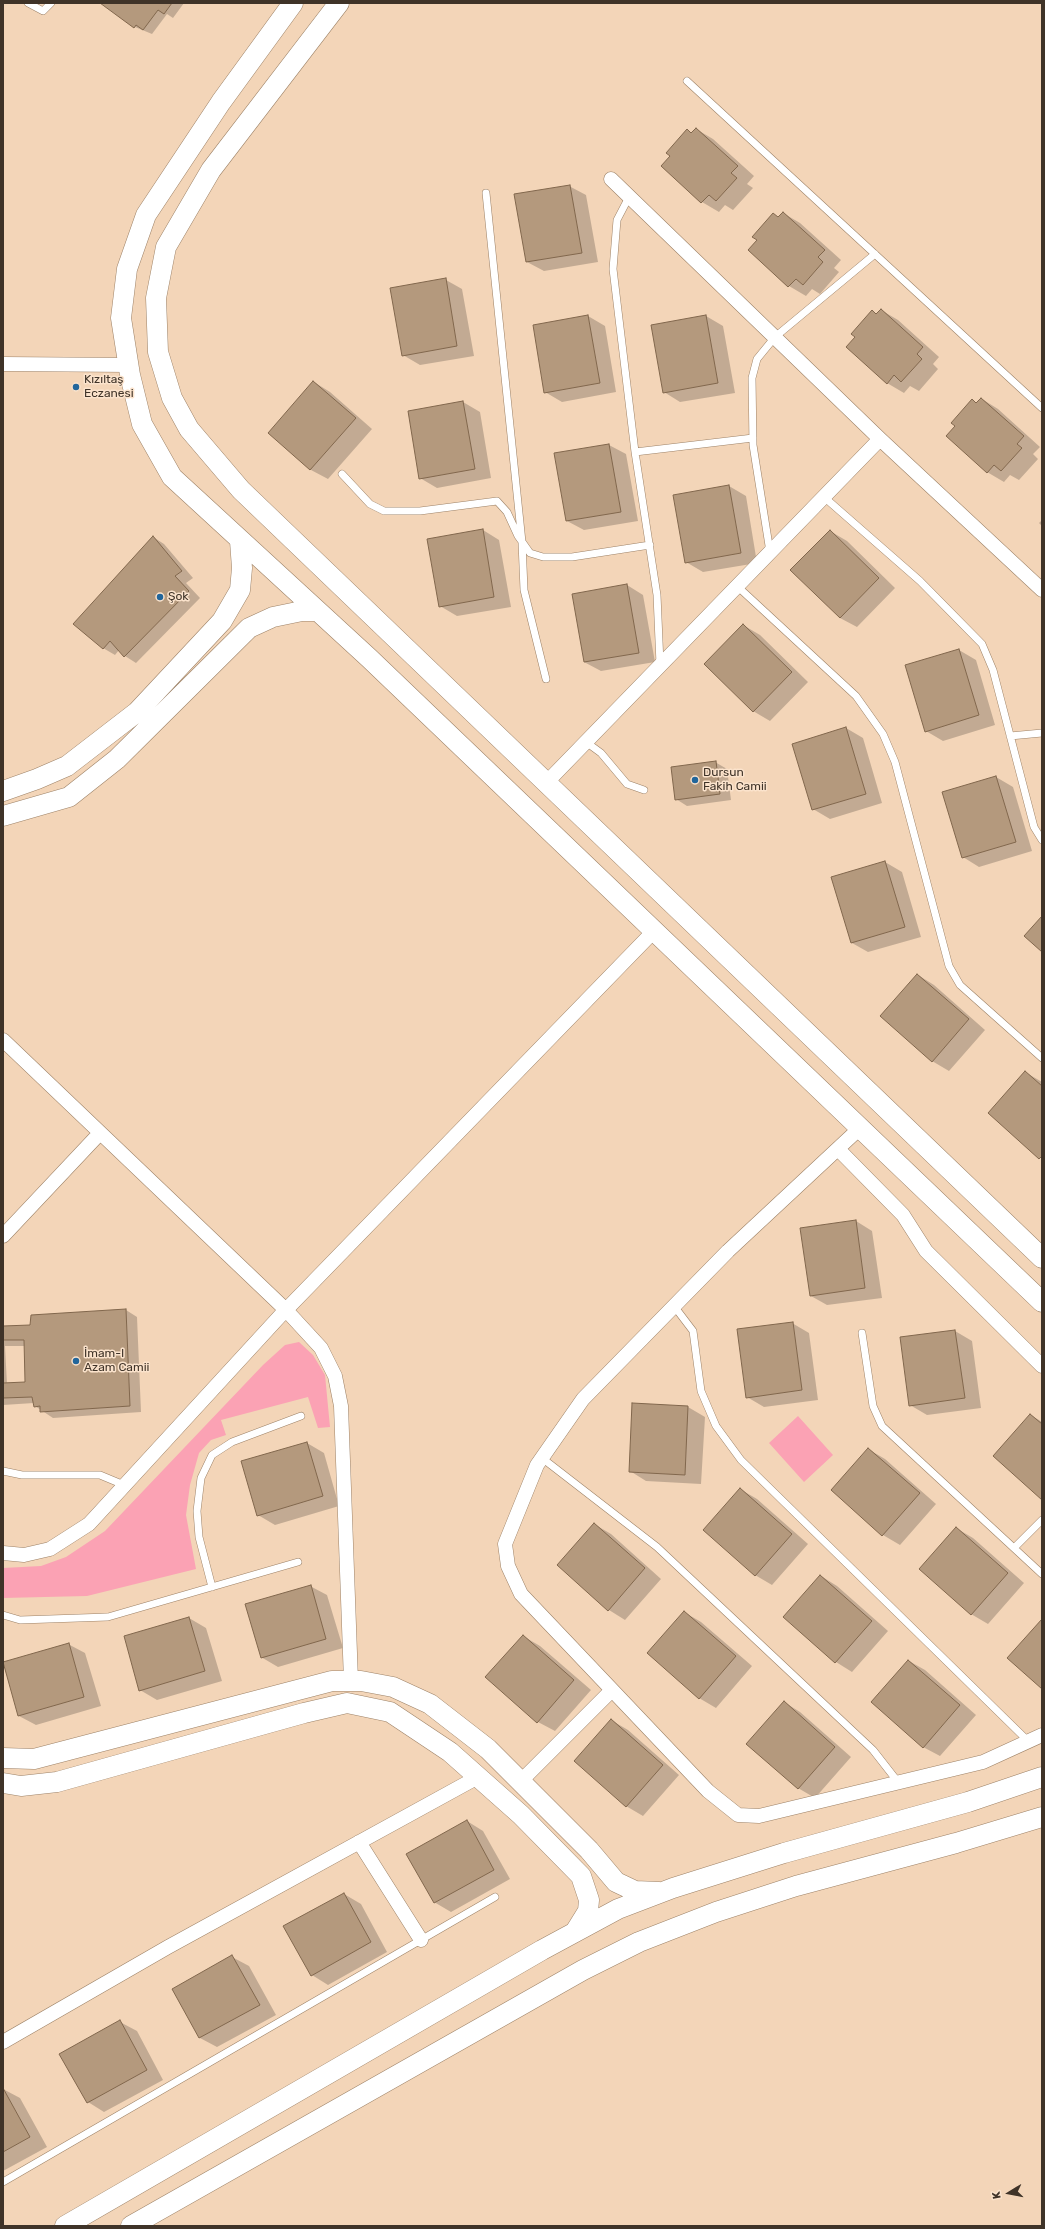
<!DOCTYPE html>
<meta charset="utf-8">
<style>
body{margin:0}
#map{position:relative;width:1045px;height:2229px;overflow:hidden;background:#f3d5b8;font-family:Rubik,sans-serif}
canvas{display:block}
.frame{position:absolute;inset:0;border:4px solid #3f3328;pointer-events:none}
.north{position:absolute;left:989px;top:2173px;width:40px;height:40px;-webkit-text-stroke:3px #fbe3cc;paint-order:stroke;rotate:260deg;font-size:11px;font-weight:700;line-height:16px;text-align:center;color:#3f3328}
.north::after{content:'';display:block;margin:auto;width:14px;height:18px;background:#3f3328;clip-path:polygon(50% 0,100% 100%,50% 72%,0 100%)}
</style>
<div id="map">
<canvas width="1045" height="2229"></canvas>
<div class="frame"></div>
<div class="north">K</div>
</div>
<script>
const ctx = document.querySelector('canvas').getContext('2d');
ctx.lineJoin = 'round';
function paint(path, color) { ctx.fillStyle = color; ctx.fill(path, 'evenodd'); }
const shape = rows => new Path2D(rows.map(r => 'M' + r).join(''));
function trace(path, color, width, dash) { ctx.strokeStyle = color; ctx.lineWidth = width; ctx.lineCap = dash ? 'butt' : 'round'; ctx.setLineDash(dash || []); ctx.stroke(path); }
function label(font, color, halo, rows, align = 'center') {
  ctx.font = font + ' Rubik,sans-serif'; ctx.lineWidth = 3; ctx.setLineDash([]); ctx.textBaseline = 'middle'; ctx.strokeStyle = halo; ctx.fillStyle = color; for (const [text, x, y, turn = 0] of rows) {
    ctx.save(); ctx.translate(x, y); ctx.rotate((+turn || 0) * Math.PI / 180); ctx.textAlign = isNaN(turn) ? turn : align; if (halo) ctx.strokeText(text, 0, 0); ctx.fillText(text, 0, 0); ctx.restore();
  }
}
paint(shape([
 [299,1342,313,1355,325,1375,330,1427,318,1428,308,1397,221,1420,226,1435,211,1440,199,1453,190,1485,186,1515,196,1569,87,1596,3,1598,3,1568,41,1566,66,1557,105,1531,263,1365,285,1345],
 [798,1416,833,1455,804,1482,769,1443]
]), '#fba2b4');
paint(shape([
 [102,3,184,3,173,18,167,14,152,34,135,27],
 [696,129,713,139,754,176,747,184,753,188,733,210,725,205,719,212,702,202,662,166],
 [569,186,586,195,598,262,544,271,527,262],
 [783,213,800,223,841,260,834,268,839,272,820,294,812,289,806,296,789,286,779,218],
 [446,280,462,289,474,356,420,365,403,355],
 [881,310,898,320,939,357,933,364,938,369,919,391,910,386,904,393,887,383,872,312,877,314],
 [588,316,605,326,616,392,562,402,545,392],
 [706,316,723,326,735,393,680,402,664,392],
 [314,382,330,392,372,429,328,479,311,470,270,433],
 [982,399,998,409,1040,447,1033,454,1038,459,1019,480,1010,475,1004,482,987,472,957,426,973,401,978,404],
 [463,402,480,412,491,478,437,488,420,478],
 [609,445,626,454,638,521,584,530,567,521,555,454],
 [729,486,746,496,757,563,703,572,686,562],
 [1042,520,1042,526,1039,523],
 [483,530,499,540,511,607,457,616,440,606],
 [830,531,847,541,895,588,857,627,840,618],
 [153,537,164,544,193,578,186,583,200,598,136,663,125,656,119,650,115,655,103,648],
 [627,585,643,595,655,662,601,671,584,662],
 [743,625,760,635,808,682,770,721,753,711],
 [959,650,976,660,995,725,943,741,926,731],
 [846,728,863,738,882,803,830,819,813,809],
 [715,762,727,769,731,800,687,806,676,799],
 [996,777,1013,787,1032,851,979,867,963,857],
 [885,862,902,872,921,937,868,952,852,943],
 [918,975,934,985,985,1030,949,1071,932,1061],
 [1025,1072,1042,1082,1042,1159,989,1113],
 [856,1221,872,1231,882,1298,827,1305,811,1296],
 [126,1310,137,1317,141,1412,53,1418,35,1406,34,1403,3,1405,3,1327,31,1326],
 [5,1346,25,1346,26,1383,7,1384],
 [792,1323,809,1333,818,1400,764,1407,747,1397],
 [955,1331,972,1341,981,1408,927,1415,910,1405],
 [633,1404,688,1407,705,1417,701,1484,646,1481,630,1471],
 [1031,1415,1042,1422,1042,1498],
 [307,1443,324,1453,339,1506,275,1525,258,1515],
 [868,1449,885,1459,936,1504,900,1545,883,1535,832,1490],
 [740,1489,757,1499,808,1544,772,1585,755,1575],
 [594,1524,611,1534,661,1579,625,1620,609,1610],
 [956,1528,973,1538,1024,1583,988,1624,971,1614],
 [821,1576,837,1586,888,1631,852,1672,836,1662],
 [310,1586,327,1595,343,1648,278,1667,261,1657],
 [684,1612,701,1622,752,1666,716,1708,699,1698],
 [189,1618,206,1628,222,1681,157,1700,140,1690],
 [523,1636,540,1646,591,1690,555,1731,538,1722],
 [68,1644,85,1653,101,1706,36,1725,19,1716],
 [909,1661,925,1670,976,1715,940,1756,923,1747],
 [784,1702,800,1712,851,1757,815,1798,798,1788],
 [611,1720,628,1730,679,1775,643,1816,626,1806],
 [467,1821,483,1831,510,1879,451,1912,434,1902],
 [344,1894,361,1904,387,1952,328,1985,312,1975],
 [232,1957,249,1966,276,2015,217,2047,200,2038,174,1989],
 [120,2022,137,2031,163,2080,104,2112,88,2102],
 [3,2089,20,2098,47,2147,3,2171]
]), '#0003');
const building = shape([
 [100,3,172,3,164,14,158,10,143,30,136,25,134,28,100,3],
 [696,128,738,166,731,173,737,178,716,201,709,195,701,203,661,166,670,156,666,153,687,129,691,133,696,128],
 [570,185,582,253,526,262,514,194,570,185],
 [783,212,825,250,818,257,823,262,803,285,796,279,788,287,748,250,757,240,752,237,773,213,778,217,783,212],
 [446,278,457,346,402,356,390,288,446,278],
 [881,309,923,347,917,354,922,359,901,382,894,375,887,384,846,347,855,337,851,334,872,310,876,314,881,309],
 [588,315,600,383,544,393,533,325,588,315],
 [706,315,718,383,663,393,651,325,706,315],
 [313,381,356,418,310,470,268,433,313,381],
 [981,398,1024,436,1017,444,1022,448,1001,471,994,465,987,473,946,436,955,426,951,423,972,399,976,403,981,398],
 [463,401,475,469,419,479,408,411,463,401],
 [609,444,621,512,566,521,554,453,609,444],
 [729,485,741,553,685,563,673,495,729,485],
 [483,529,494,597,439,607,427,539,483,529],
 [830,530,879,578,840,618,790,570,830,530],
 [153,536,182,571,175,576,189,591,124,657,110,641,103,649,73,624,153,536],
 [627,584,639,653,584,662,572,594,627,584],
 [743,624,792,672,753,712,704,664,743,624],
 [959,649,979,715,925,732,905,665,959,649],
 [846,727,866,794,812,810,792,744,846,727],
 [716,761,720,794,675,800,671,767,716,761],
 [996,776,1016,842,962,858,942,792,996,776],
 [885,861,905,927,851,943,831,877,885,861],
 [1042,916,1042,952,1024,936,1042,916],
 [917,974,969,1019,932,1062,880,1016,917,974],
 [1025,1071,1042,1086,1042,1156,1039,1159,988,1113,1025,1071],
 [856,1220,865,1288,810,1296,800,1228,856,1220],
 [126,1309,130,1406,40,1412,40,1406,34,1407,32,1397,3,1398,3,1383,25,1382,24,1340,3,1340,3,1326,30,1325,31,1315,126,1309],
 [793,1322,802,1390,746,1398,737,1329,793,1322],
 [955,1330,965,1398,909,1406,900,1337,955,1330],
 [632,1403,688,1406,685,1475,629,1472,632,1403],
 [1030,1414,1042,1424,1042,1500,993,1456,1030,1414],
 [307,1442,323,1496,257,1516,241,1461,307,1442],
 [868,1448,920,1493,882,1536,831,1490,868,1448],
 [740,1488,792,1534,755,1576,703,1530,740,1488],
 [594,1523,645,1568,608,1611,557,1565,594,1523],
 [956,1527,1008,1573,971,1615,919,1569,956,1527],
 [820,1575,872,1621,835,1663,783,1617,820,1575],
 [311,1585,326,1639,261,1658,245,1604,311,1585],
 [684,1611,736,1656,699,1699,647,1653,684,1611],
 [189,1617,205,1671,139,1691,124,1636,189,1617],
 [1042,1619,1042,1689,1007,1658,1042,1619],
 [523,1635,574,1680,537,1723,485,1677,523,1635],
 [69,1643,84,1697,18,1716,3,1662,69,1643],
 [908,1660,960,1705,923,1748,871,1702,908,1660],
 [784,1701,835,1747,798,1789,746,1744,784,1701],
 [611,1719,663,1765,626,1807,574,1761,611,1719],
 [467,1820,494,1870,434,1903,406,1854,467,1820],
 [344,1893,371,1942,311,1976,283,1926,344,1893],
 [232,1955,260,2005,199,2038,172,1989,232,1955],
 [120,2020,147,2070,87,2103,59,2054,120,2020],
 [3,2088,30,2137,3,2152,3,2088]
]);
paint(building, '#b4997d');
trace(building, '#81674d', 1);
const lane = shape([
 [28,3,43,11,51,3],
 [687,81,1042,408],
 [486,193,522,542,524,590,546,679],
 [629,197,617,220,613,269,635,452,657,595,660,664],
 [635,452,753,438],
 [342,474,370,504,384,511,420,511,497,501,507,512,518,536,530,553,543,557,572,557,650,545],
 [824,497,920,581,982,644,993,670,1034,827,1042,840],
 [770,552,753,445,752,378,757,359,775,337,875,254],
 [737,586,856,696,883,734,895,762,949,966,960,985,1042,1058],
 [1010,736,1042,733],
 [586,742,601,753,627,784,644,790],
 [674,1306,693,1331,701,1391,716,1426,741,1460,1028,1741],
 [862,1333,873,1406,882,1426,1042,1574],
 [542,1458,657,1547,873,1750,898,1782],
 [3,1471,22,1475,100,1475,124,1485],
 [1014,1548,1042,1520],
 [212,1587,199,1537,197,1511,201,1478,212,1455,232,1442,301,1416],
 [3,1615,20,1620,108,1617,298,1562],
 [3,2182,495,1897]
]);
const street = shape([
 [611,179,880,439,1042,590],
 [3,364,129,365],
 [547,782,880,439],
 [3,1040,286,1310,321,1348,335,1376,341,1406,351,1681],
 [860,1128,728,1251,583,1399,537,1465,505,1544,508,1566,521,1594,708,1791,738,1815,759,1816,983,1762,1042,1735],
 [838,1149,903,1215,926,1251,1042,1366],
 [3,1236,100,1133],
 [3,1553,24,1555,50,1549,89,1524,280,1316,654,931],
 [521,1781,612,1690],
 [359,1842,421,1940],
 [3,2042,168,1947,478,1777]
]);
const secondary = shape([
 [293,3,221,102,146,215,127,269,121,318,130,375,142,424,172,477,369,658,1042,1302],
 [339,3,211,170,166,247,156,298,158,352,172,398,189,429,241,490,1042,1258],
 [3,791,37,779,67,766,137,712,222,621,240,590,242,568,240,541],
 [3,816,69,797,117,759,249,628,273,617,302,611,317,611],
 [3,1758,34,1759,332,1681,361,1681,393,1687,430,1704,488,1749,589,1850,616,1882,635,1891,659,1892],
 [3,1783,21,1786,57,1782,304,1713,347,1703,390,1712,450,1752,521,1815,581,1876,589,1900,588,1911,575,1932],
 [65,2226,542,1950,618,1909,673,1888,784,1853,968,1802,1042,1777],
 [131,2226,583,1970,639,1942,716,1912,796,1886,956,1843,1042,1817]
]);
trace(lane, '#9d8267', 8);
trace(street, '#9d8267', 15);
trace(secondary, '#9d8267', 21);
trace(lane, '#fff', 7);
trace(street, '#fff', 14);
trace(secondary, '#fff', 20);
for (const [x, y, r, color] of [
 [76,387,4,"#22669b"],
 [160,597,4,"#22669b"],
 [695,780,4,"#22669b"],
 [76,1361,4,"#22669b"]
]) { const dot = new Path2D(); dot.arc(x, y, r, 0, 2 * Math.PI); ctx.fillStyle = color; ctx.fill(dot); trace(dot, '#fbe3cc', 1.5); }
label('12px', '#3f3328', '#fbe3cc', [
 ["Kızıltaş",84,380],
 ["Eczanesi",84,394],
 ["Şok",168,597],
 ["Dursun",703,773],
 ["Fakih Camii",703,787],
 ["İmam-I",84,1354],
 ["Azam Camii",84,1368]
], 'left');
</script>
